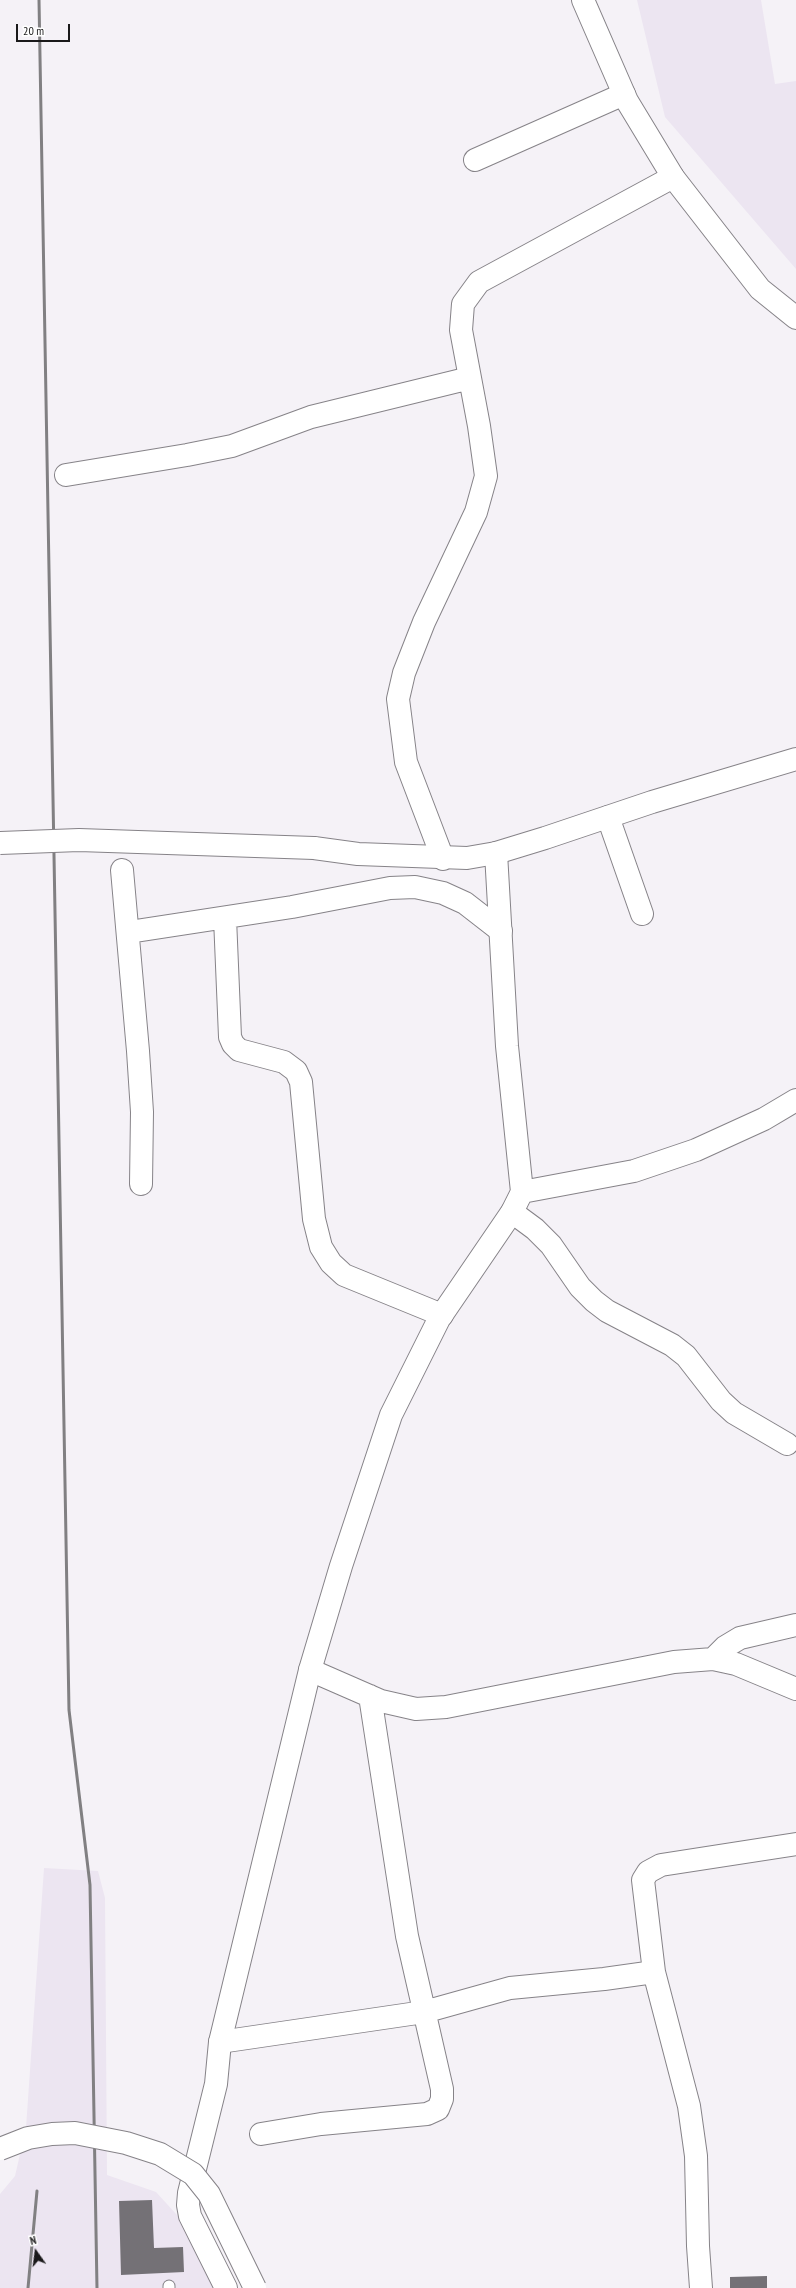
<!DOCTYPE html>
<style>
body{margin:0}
#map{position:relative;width:796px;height:2288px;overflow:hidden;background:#f5f2f7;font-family:"PT Sans Narrow",sans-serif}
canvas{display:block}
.north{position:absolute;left:16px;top:2232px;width:40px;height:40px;-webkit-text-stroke:3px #fff;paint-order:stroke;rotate:346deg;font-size:11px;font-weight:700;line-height:16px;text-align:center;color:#1a191a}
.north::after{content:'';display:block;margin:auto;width:14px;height:18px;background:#1a191a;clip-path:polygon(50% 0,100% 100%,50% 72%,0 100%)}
.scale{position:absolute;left:16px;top:24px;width:54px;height:18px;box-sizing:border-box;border:2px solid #1a191a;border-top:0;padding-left:5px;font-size:12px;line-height:14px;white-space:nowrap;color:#1a191a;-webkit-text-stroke:3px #fff;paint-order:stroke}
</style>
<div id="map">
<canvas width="796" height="2288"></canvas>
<div class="north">N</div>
<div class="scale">20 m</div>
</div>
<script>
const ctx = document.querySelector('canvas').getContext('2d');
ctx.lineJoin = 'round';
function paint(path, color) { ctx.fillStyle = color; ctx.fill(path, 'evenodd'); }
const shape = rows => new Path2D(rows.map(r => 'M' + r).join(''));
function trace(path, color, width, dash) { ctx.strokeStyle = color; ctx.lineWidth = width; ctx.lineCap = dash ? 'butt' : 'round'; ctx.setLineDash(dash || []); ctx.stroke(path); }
paint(shape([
 [637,0,761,0,775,84,796,81,796,269,665,117],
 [44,1868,98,1871,105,1898,107,2175,156,2192,198,2238,216,2288,0,2288,0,2194,15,2176,26,2128]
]), '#ece5f1');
paint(shape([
 [152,2200,154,2248,183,2247,184,2272,121,2275,119,2201],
 [767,2276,767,2288,730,2288,730,2277]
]), '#747176');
const lane = shape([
 [169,2286,169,2288]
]);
const street = shape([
 [475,160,624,94],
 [66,475,187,455,232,446,311,417,470,378],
 [608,817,642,914],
 [443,859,406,762,398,699,404,673,424,622,476,512,486,476,479,426,461,330,463,304,479,282,673,177],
 [122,870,138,1051,142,1112,141,1184],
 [225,918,230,1037,233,1044,239,1050,284,1062,296,1071,301,1082,314,1219,321,1247,331,1263,344,1275,442,1315],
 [129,932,292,907,390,888,415,887,443,893,465,903,501,931],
 [512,1212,535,1229,551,1245,580,1287,594,1301,607,1311,672,1345,686,1356,721,1401,734,1413,787,1444],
 [713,1659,725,1647,740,1638,796,1625],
 [310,1670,381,1701,416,1709,446,1707,674,1662,713,1659,736,1664,796,1689],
 [220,2042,424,2012,510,1988,604,1979,654,1972],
 [261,2134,321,2124,427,2114,438,2109,442,2099,442,2089,407,1936,370,1696],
 [701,2288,698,2246,696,2156,689,2106,654,1972,643,1880,648,1872,661,1865,796,1844]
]);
const secondary = shape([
 [583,0,627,101,673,177,760,289,796,318],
 [522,1192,634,1171,696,1150,764,1119,796,1100],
 [226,2288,190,2216,188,2205,189,2193,216,2084,220,2042,310,1670,341,1566,391,1415,439,1319,512,1212,522,1192,507,1046,496,853]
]);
const primary = shape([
 [314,848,358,854,467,858,496,853,545,838,652,802,796,759]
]);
trace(lane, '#868388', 13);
trace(street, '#868388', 24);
trace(secondary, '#868388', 24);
trace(primary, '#868388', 24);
trace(lane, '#fff', 11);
trace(street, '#fff', 22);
trace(secondary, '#fff', 22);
trace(primary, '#fff', 22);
trace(shape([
 [39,0,69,1710,90,1885,97,2288],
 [28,2288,37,2191]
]), '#818082', 3);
const secondaryBridge = shape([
 [0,2149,28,2138,52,2134,75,2133,126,2143,160,2154,193,2174,209,2194,255,2288]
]);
const primaryBridge = shape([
 [0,843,79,840,314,848]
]);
trace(secondaryBridge, '#868388', 24, []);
trace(primaryBridge, '#868388', 24, []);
trace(secondaryBridge, '#fff', 22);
trace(primaryBridge, '#fff', 22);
</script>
